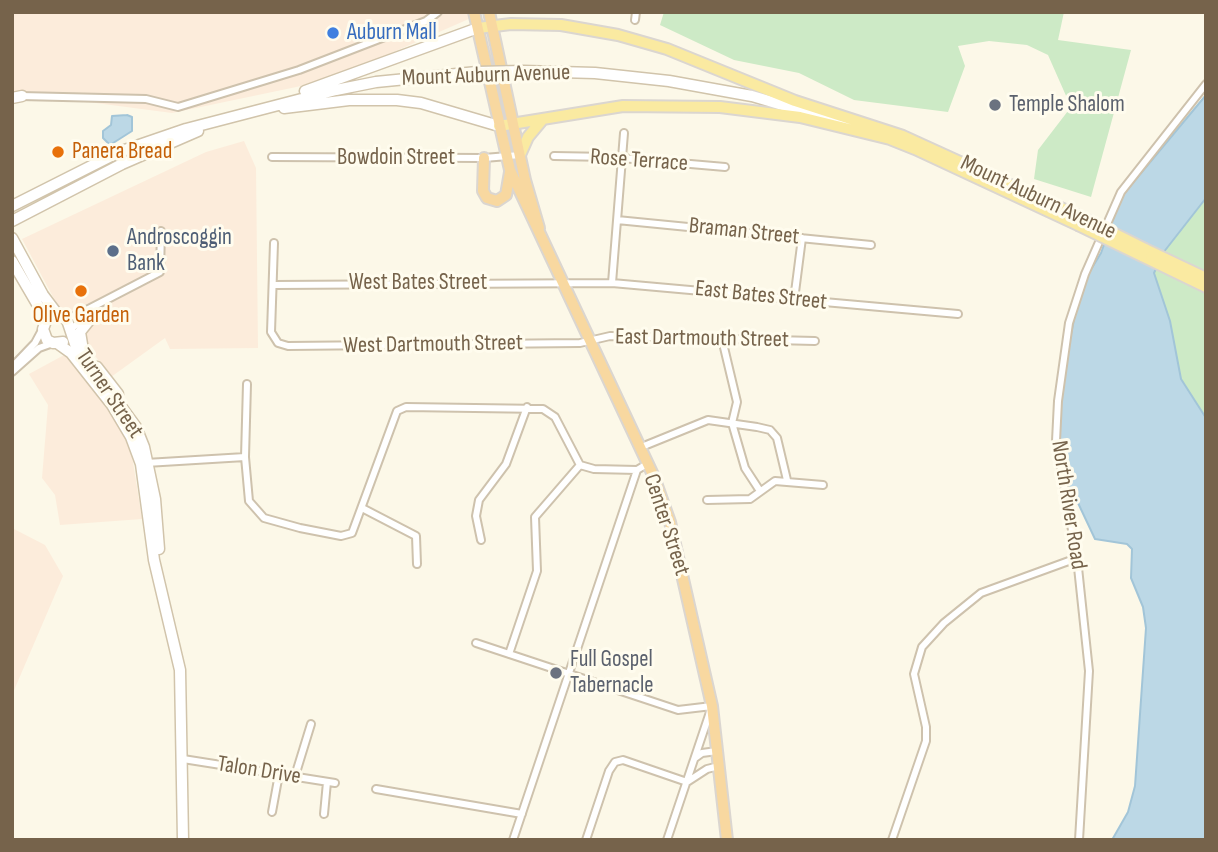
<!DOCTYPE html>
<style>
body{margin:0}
#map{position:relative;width:1218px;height:852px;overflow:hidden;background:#fcf8e8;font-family:"Sofia Sans Condensed",sans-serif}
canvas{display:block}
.frame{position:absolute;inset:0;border:14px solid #76634b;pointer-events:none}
</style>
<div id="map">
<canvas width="1218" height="852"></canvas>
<div class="frame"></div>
</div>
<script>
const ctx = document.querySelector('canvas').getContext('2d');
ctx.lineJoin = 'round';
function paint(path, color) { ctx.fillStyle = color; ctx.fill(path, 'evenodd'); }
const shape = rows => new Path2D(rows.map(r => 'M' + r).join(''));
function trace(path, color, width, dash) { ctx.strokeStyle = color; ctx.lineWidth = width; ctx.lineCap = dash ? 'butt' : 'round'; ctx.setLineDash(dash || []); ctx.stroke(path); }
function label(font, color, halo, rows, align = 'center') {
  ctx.font = font + ' "Sofia Sans Condensed",sans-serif'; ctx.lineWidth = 6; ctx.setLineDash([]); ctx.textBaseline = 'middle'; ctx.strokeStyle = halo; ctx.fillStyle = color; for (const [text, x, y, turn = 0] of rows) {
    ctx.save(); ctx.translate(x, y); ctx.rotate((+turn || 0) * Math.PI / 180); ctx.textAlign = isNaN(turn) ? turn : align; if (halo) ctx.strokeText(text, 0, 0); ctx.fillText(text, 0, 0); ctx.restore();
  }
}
paint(shape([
 [12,12,469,12,471,18,373,61,301,86,172,113,12,92],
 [244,141,256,168,258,348,170,349,165,338,111,377,59,308,22,239,206,152],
 [66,354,101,394,130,443,142,519,60,525,55,495,42,478,48,405,29,374],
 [12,528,45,545,63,576,12,695]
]), '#fcecdb');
paint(shape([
 [664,12,1064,12,1058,40,1131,50,1091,197,1034,179,1038,150,1071,107,1048,55,1027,45,989,41,958,46,965,66,948,112,854,100,799,73,734,60,660,25],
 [1206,198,1206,418,1181,379,1170,321,1154,272,1163,253]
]), '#cdeac6');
const water = shape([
 [1206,95,1206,198,1163,253,1154,273,1170,321,1181,379,1206,418,1206,840,1112,840,1128,812,1135,786,1146,628,1143,607,1131,578,1132,549,1127,544,1095,539,1062,469,1058,454,1061,385,1078,299,1087,276,1101,253,1121,197,1206,95],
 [127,115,132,117,132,131,110,145,103,138,103,131,111,125,112,116,127,115]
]);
paint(water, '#bcd8e6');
trace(water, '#a2c5d8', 2);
const minor = shape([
 [635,20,636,12],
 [21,96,146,99,178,107,299,70,426,21,438,12],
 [554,156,610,157,725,167],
 [272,157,484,158,520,155],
 [617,220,871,245],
 [274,243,271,332,278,343,288,346,580,343,610,336,815,341],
 [612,283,624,133],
 [274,285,612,283,958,314],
 [794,300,802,238],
 [63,317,75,316,160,272,161,231],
 [70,329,89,317],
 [722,339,737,402,732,423,745,468,760,491],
 [12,367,35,343,42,330],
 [12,372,39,348,53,343],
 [247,384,245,457,249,501,264,518,300,528,341,536,352,533,397,411,406,407,543,409,555,417,580,465],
 [639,448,708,420,757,427,770,430,777,438,787,480],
 [146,463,245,457],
 [580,465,594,469,637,470,647,464],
 [707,500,750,499,775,481,823,485],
 [362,508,416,536,417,564],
 [481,540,476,516,479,500,506,464,527,407],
 [476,643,678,710,712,706],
 [509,654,537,571,535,517,580,465],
 [695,758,702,753,717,751],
 [183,759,335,783],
 [295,776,311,724],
 [687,782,707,769,719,766],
 [376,789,522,814],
 [272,812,279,774],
 [324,814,327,782],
 [513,840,637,470],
 [586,840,609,771,615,762,623,760,687,782],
 [667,840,711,709],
 [892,840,926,741,926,727,914,674,922,647,944,623,981,593,1077,558],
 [1079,840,1089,671,1077,558,1056,441,1058,401,1069,323,1085,274,1121,192,1206,84]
]);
const secondary = shape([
 [523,71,595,73,669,81,752,96,850,125],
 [305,91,478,28],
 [12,98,22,96],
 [284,108,349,100,397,100,421,103,499,126],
 [12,206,119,152,186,129,336,90,376,82,477,72],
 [12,221,122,164,198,131],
 [12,238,43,295,58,315,67,320,75,344,98,375],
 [12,261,40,309,44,324],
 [46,321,43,329,47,340,53,343,63,342],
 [57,343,71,353,112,405,131,437,141,464,154,560,180,670,183,840],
 [83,350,80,332,96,312],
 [97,367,118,394],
 [109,390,136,427,144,447,155,499,159,549]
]);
const primary = shape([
 [478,28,511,24,561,25,618,35,667,49,795,101,903,136,1083,218],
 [499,126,623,106,720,107,800,117,890,139,915,149,1078,225],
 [520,155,528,137,543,119],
 [1145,249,1206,278],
 [1142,256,1206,287]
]);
const trunk = shape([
 [474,12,510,170,654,477,670,522,712,706,727,840],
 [489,12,525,180,539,228],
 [484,158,483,191,487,198,497,201,506,195,510,172]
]);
trace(minor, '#cec2ad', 10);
trace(secondary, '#d1c4ab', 13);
trace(primary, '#dbd6d0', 14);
trace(trunk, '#dbd6d0', 14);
trace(minor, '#fff', 6);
trace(secondary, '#fff', 10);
trace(primary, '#faeaa1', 10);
trace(trunk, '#f8d8a0', 10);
const secondaryBridge = shape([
 [477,72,523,71]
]);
const primaryBridge = shape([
 [1083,218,1145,249],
 [1078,225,1142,256]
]);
trace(secondaryBridge, '#d1c4ab', 13, []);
trace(primaryBridge, '#dbd6d0', 14, []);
trace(secondaryBridge, '#fff', 10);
trace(primaryBridge, '#faeaa1', 10);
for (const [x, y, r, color] of [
 [333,33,7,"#3f7fe0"],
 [995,105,7,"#6b7280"],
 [58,152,7,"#e8710a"],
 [113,251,7,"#5c6f8a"],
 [81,291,7,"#e8710a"],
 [556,673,7,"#6b7280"]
]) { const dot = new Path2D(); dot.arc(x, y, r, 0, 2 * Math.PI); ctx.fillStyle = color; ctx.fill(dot); trace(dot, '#fffcee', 2.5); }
label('23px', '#366cbe', '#fffcee', [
 ["Auburn Mall",347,33]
], 'left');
label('23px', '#76634b', '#fffcee', [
 ["Mount Auburn Avenue",486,76,-2],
 ["Bowdoin Street",396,158],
 ["Rose Terrace",639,161,4],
 ["Mount Auburn Avenue",1038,198,25],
 ["Braman Street",744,232,6],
 ["West Bates Street",418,283],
 ["East Bates Street",761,296,6],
 ["East Dartmouth Street",702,339,1],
 ["West Dartmouth Street",433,345,-1],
 ["Turner Street",109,394,56],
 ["North River Road",1068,505,81],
 ["Center Street",666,525,72],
 ["Talon Drive",259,771,9]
]);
label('23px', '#5b616d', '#fffcee', [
 ["Temple Shalom",1009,105],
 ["Full Gospel",570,660],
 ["Tabernacle",570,686]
], 'left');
label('23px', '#c56008', '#fffcee', [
 ["Panera Bread",72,152],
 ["Olive Garden",81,316,"center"]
], 'left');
label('23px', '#4e5e75', '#fffcee', [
 ["Androscoggin",127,238],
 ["Bank",127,264]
], 'left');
</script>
